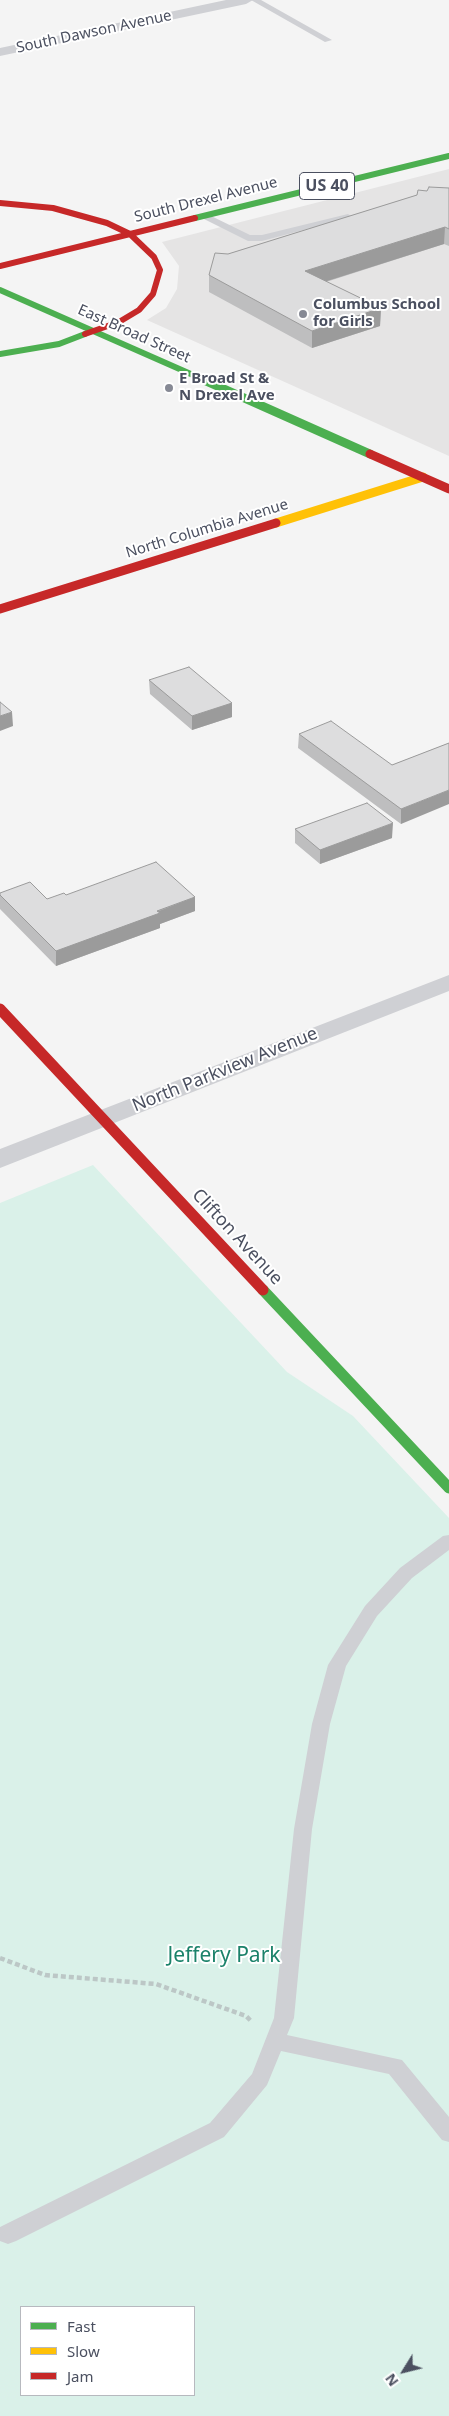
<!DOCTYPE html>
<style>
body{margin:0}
#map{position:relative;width:449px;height:2416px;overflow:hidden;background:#f4f4f4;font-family:"Noto Sans",sans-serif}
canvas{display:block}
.legend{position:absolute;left:20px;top:2306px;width:175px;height:90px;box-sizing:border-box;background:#fff;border:1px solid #b7b9bf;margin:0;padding:6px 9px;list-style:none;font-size:15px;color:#4b5060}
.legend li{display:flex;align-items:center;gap:10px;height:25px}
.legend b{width:25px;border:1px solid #b7b9bf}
.north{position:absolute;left:379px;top:2346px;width:50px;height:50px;-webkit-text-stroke:4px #fff;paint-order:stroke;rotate:234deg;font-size:14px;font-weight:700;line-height:20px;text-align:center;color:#4b5060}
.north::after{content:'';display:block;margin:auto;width:18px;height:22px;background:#4b5060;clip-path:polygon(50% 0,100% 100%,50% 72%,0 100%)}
</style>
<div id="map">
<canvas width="449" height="2416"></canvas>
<ul class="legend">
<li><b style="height:6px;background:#4caf50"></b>Fast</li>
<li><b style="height:6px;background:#ffc107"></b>Slow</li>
<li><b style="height:6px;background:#c62828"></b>Jam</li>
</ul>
<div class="north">N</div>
</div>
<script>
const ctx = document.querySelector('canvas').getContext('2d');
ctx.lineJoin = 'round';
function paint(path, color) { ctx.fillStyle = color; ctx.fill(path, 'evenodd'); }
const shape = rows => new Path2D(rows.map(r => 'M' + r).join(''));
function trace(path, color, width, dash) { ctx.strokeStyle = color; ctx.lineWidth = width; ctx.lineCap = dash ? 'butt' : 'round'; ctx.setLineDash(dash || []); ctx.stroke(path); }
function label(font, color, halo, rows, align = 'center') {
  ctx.font = font + ' "Noto Sans",sans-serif'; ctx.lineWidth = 4; ctx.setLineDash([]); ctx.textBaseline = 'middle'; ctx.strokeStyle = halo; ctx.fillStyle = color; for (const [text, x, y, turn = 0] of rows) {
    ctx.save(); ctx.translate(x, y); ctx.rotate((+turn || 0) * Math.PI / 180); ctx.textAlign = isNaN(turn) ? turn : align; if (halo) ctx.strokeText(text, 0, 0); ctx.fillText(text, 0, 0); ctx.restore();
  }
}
paint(shape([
 [449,169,449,456,147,320,166,308,177,289,179,266,162,242]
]), '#e5e4e4');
paint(shape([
 [93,1165,287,1372,353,1416,449,1518,449,2416,0,2416,0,1203],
 [21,2307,194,2307,194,2395,21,2395]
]), '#daf1e9');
trace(shape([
 [0,1958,45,1975,156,1984,246,2016,251,2021]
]), '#bcc7c6', 4.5, [5, 3]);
paint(shape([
 [251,0,261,0,332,40,325,42,251,0],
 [205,213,250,235,262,235,348,214,352,217,262,241,248,241,202,218,202,214,205,213],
 [449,1535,449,1550,412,1578,377,1616,346,1666,330,1724,312,1829,294,2018,287,2035,402,2060,449,2117,449,2142,442,2140,389,2074,281,2051,267,2085,224,2137,16,2241,8,2244,0,2241,0,2227,210,2123,252,2074,274,2018,294,1829,312,1724,328,1665,365,1606,400,1568,443,1536,449,1535]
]), '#cfd0d4');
paint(shape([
 [226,0,253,0,246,4,0,56,0,48,226,0],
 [449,975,449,991,0,1168,0,1149,449,975]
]), '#cfd0d4');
trace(shape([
 [195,218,449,156],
 [0,290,209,382],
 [0,354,59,344,85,334]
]), '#4caf50', 6);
trace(shape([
 [206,381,370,454]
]), '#4caf50', 9);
trace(shape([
 [263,1290,449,1488]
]), '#4caf50', 11);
trace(shape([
 [276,523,423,477]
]), '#ffc107', 9);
trace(shape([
 [0,203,53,208,107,223,130,234,154,257,160,270,153,294,139,310,119,322,85,334],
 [0,266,195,218]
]), '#c62828', 6);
trace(shape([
 [370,454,449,489],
 [0,609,276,523]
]), '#c62828', 9);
trace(shape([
 [0,1009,263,1290]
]), '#c62828', 11);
paint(shape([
 [449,188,449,246,444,244,326,282,381,308,380,326,312,348,209,292,209,275,228,254,417,195,427,191],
 [149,680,232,703,232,717,192,730,150,694],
 [299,734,392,765,449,743,401,824,298,748],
 [295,829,392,838,320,864,295,843],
 [0,893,47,899,66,895,195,897,195,911,160,924,160,928,56,966,0,909]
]), '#bebebf');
paint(shape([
 [445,227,444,244,305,288,305,271],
 [381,308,380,326,312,348,312,331],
 [232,703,232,717,192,730,192,716],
 [12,712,13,726,0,731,0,716],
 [449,790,449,804,401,824,401,809],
 [393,823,392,838,320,864,320,850],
 [195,897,195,911,160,924,160,928,56,966,56,951]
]), '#9b9b9b');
const building = shape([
 [429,187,449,188,449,229,445,227,305,271,381,308,312,331,209,275,215,253,228,254,417,195,418,190,427,191,429,187],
 [189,667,232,703,192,716,149,680,189,667],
 [0,702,12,712,0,716,0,702],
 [331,721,392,765,449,743,449,790,401,809,299,734,331,721],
 [367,803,393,823,320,850,295,829,367,803],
 [156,862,195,897,157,911,160,913,56,951,0,895,0,893,30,882,47,899,64,893,66,895,156,862]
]);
paint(building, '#ddddde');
trace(building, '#9b9b9b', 1);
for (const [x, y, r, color] of [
 [303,314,5,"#868994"],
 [169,388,5,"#868994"]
]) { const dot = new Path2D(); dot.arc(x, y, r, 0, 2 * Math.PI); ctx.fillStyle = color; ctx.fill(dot); trace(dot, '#fff', 2); }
label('15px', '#4b5060', '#fff', [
 ["South Dawson Avenue",94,32,-12],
 ["South Drexel Avenue",206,200,-14],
 ["East Broad Street",134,334,24],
 ["North Columbia Avenue",207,529,-17]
]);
label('bold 15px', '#4b5060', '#fff', [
 ["Columbus School",313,305],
 ["for Girls",313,322],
 ["E Broad St &",179,379],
 ["N Drexel Ave",179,396]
], 'left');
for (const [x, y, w] of [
 [327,186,55]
]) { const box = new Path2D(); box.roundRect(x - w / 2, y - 13.5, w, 27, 4); ctx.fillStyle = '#fff'; ctx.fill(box); trace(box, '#4b5060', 1); }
label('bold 16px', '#4b5060', null, [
 ["US 40",327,186]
]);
label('18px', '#4b5060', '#fff', [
 ["North Parkview Avenue",225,1070,-22],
 ["Clifton Avenue",237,1237,47]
]);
label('21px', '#1b826a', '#fff', [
 ["Jeffery Park",224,1956]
]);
</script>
